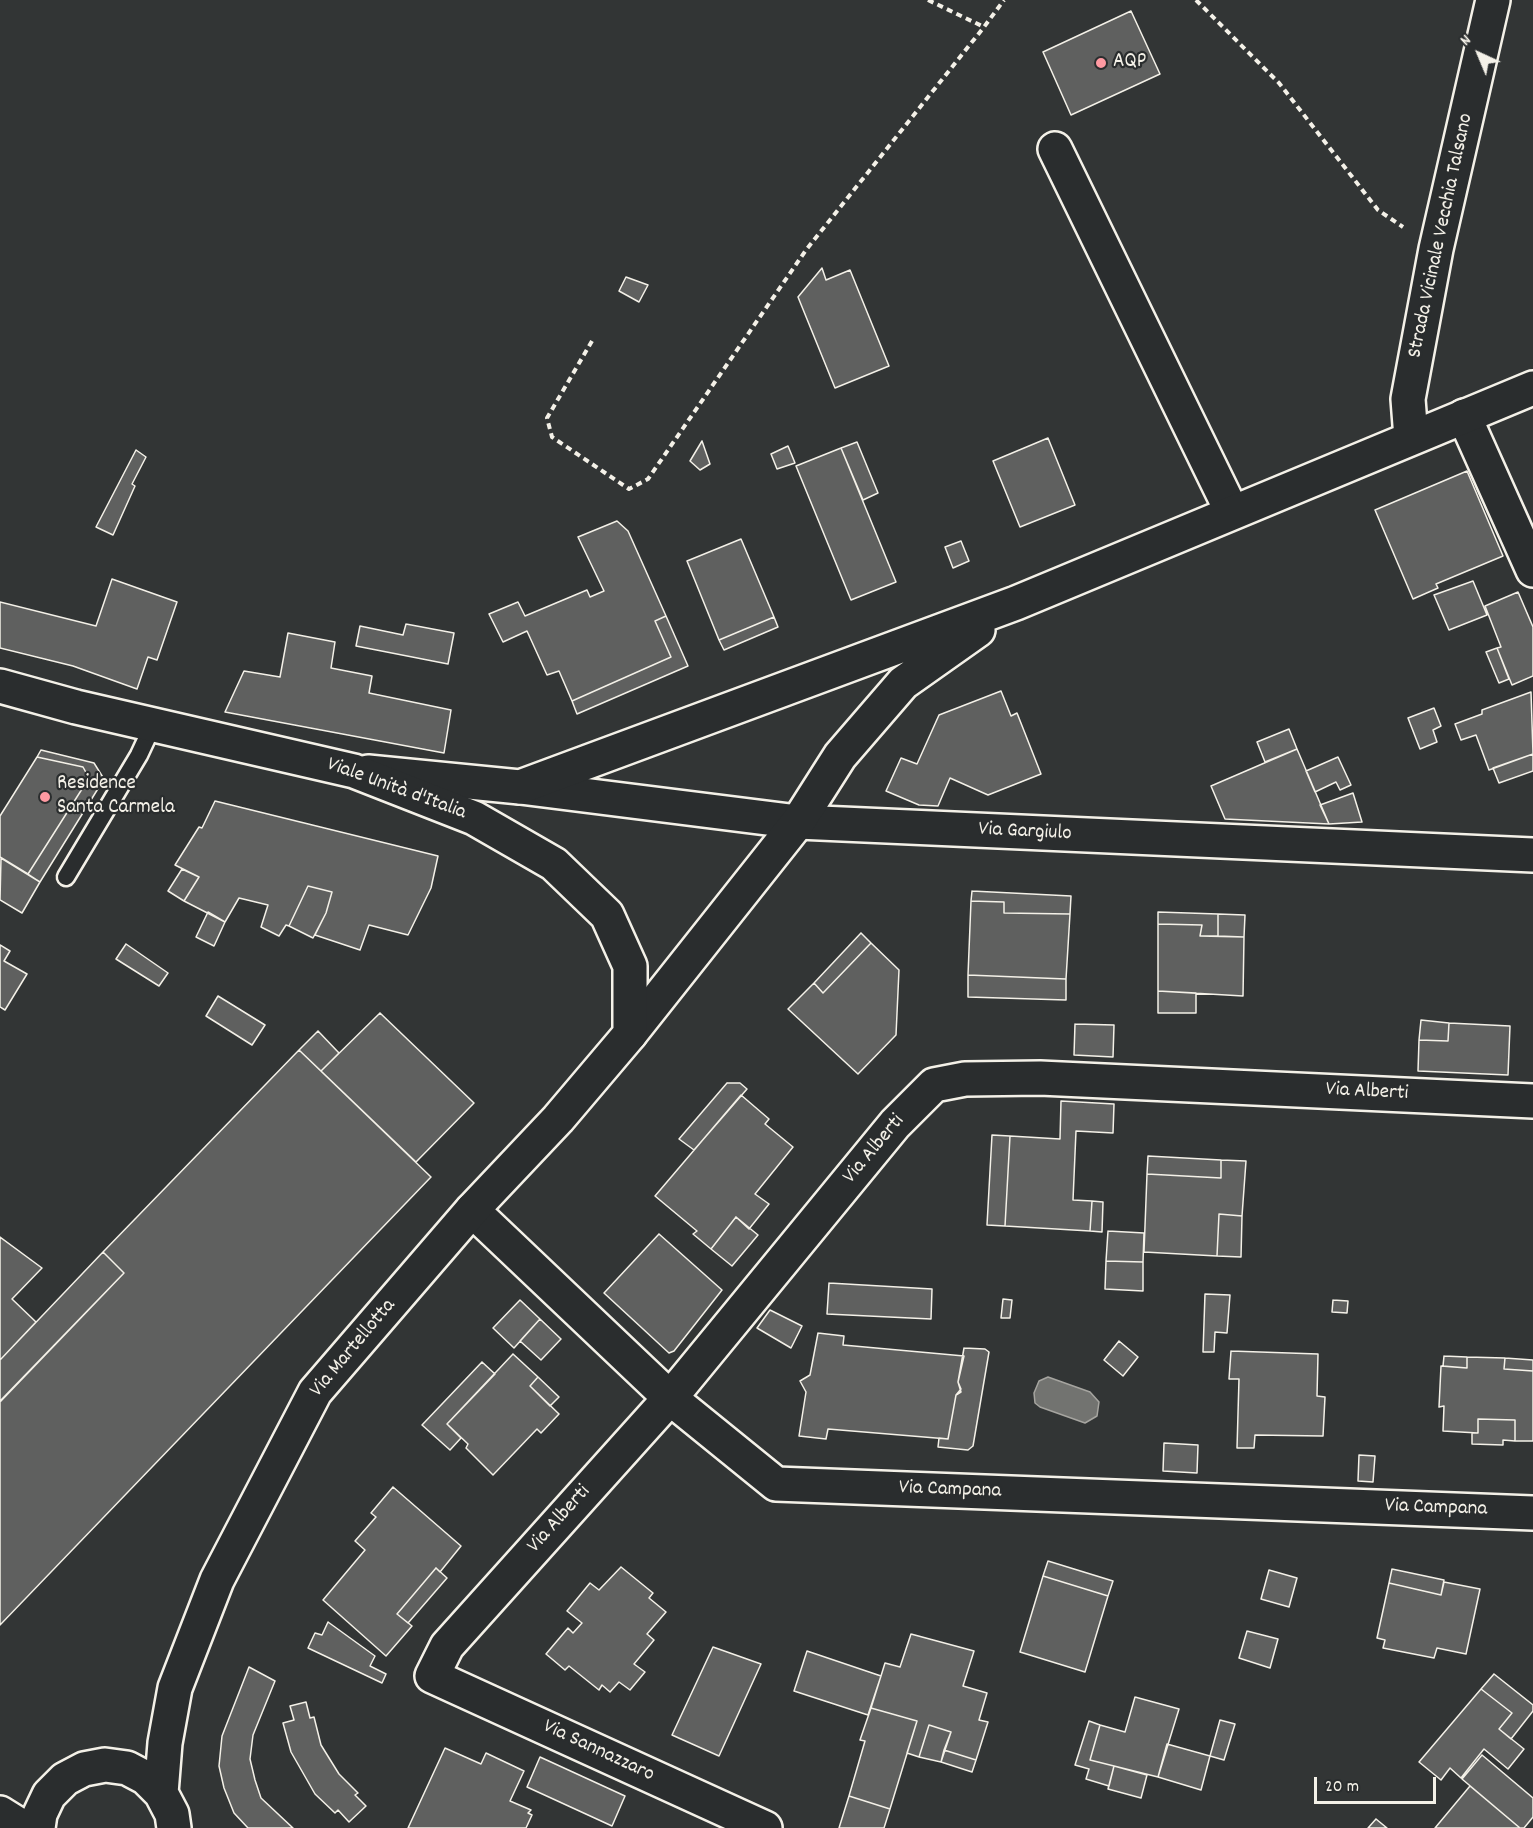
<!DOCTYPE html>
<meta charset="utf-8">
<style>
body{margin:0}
#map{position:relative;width:1533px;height:1828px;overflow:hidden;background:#323535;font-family:Dekko,sans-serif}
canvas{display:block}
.north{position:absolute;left:1449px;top:24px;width:60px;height:60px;-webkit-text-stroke:4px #2a2d2e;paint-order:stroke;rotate:316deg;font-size:16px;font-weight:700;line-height:24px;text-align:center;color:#f4f1e8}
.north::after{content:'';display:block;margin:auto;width:21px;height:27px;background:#f4f1e8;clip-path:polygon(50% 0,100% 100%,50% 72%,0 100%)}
.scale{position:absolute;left:1314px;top:1777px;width:122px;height:27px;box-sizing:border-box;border:3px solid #f4f1e8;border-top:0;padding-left:8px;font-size:18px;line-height:21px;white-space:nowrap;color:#f4f1e8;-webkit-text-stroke:4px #2a2d2e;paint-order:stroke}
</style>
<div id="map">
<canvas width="1533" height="1828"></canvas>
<div class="north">N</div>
<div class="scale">20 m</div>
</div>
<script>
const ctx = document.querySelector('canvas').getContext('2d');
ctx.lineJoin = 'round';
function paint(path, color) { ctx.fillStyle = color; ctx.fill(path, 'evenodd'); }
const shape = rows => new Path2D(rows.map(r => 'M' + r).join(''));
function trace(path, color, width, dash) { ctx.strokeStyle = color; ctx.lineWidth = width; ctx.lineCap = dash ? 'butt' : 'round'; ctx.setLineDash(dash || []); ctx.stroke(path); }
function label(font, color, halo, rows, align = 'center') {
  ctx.font = font + ' Dekko,sans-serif'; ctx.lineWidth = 4.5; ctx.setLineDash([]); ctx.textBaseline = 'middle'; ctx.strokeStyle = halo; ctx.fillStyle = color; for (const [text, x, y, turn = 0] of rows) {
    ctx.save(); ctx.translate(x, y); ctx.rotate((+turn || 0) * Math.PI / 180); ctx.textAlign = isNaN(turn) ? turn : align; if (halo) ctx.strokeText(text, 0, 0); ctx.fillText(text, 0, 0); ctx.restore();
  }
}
const water = shape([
 [1048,1377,1090,1392,1099,1402,1097,1416,1085,1423,1040,1407,1035,1403,1034,1393,1039,1381,1048,1377]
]);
paint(water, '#727370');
trace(water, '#a6a5a0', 1.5);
const building = shape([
 [1131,11,1160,74,1071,115,1043,52,1131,11],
 [822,268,826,280,850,270,889,366,835,388,798,297,822,268],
 [626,277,648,285,639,302,619,291,626,277],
 [1048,438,1075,505,1020,527,993,461,1048,438],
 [702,441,710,464,700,470,690,461,702,441],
 [857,442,878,493,863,500,841,448,857,442],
 [788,446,795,463,777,469,771,454,788,446],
 [841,448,896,582,851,600,796,466,841,448],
 [136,450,146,457,132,484,135,486,113,535,96,527,136,450],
 [1467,471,1503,556,1436,584,1438,588,1413,599,1375,510,1467,471],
 [617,521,628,531,666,616,655,621,671,657,572,701,559,671,547,675,527,631,503,642,489,614,518,602,525,616,587,590,590,597,604,591,578,537,617,521],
 [741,539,774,617,719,640,687,561,741,539],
 [961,541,969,561,953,568,945,547,961,541],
 [112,579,177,602,157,660,148,657,137,689,73,666,0,648,0,602,96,626,112,579],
 [1473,581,1487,615,1449,630,1434,595,1473,581],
 [1518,592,1533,627,1533,676,1512,685,1497,648,1501,647,1485,606,1518,592],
 [666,616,688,666,577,714,572,701,671,657,655,621,666,616],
 [774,617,778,627,724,650,719,640,774,617],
 [406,624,454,633,448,664,356,646,360,626,403,635,406,624],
 [288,633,335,642,331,668,372,676,369,693,451,710,444,753,225,712,244,671,280,677,288,633],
 [1497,648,1509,679,1499,683,1486,652,1497,648],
 [1001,691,1011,716,1017,713,1041,774,988,795,950,778,938,806,919,805,886,791,901,758,917,764,939,715,1001,691],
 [1531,692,1533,754,1489,770,1476,735,1461,740,1455,724,1482,714,1482,710,1531,692],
 [1434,708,1441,726,1433,730,1437,742,1420,749,1408,718,1434,708],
 [1289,729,1297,749,1265,762,1257,742,1289,729],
 [1297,749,1329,824,1225,819,1211,786,1297,749],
 [41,750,94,763,104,779,40,882,28,874,89,778,83,767,37,757,41,750],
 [1533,754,1533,771,1499,783,1493,768,1533,754],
 [37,757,83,767,89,778,28,874,0,857,0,816,37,757],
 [1338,757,1351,785,1340,790,1336,782,1315,792,1306,771,1338,757],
 [1353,793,1362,822,1329,824,1320,805,1353,793],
 [215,801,438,856,431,888,408,935,369,925,360,950,315,935,326,913,332,892,308,886,289,926,286,925,279,936,261,927,268,905,239,898,225,922,184,901,199,877,175,865,199,827,202,828,215,801],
 [1,858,40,882,22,913,0,900,1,858],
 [182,869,199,877,184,901,168,891,182,869],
 [308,886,332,892,326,913,313,938,289,926,308,886],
 [972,891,1071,896,1070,914,1004,913,1004,902,971,901,972,891],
 [971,901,1004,902,1004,913,1070,914,1066,979,968,975,971,901],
 [208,912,225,922,214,946,196,937,208,912],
 [1158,912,1218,914,1218,936,1200,936,1202,925,1158,924,1158,912],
 [1218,914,1245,915,1244,937,1218,936,1218,914],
 [1158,924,1202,925,1200,936,1244,937,1243,996,1158,991,1158,924],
 [861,933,871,943,823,993,814,983,861,933],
 [871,943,899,970,896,1035,858,1074,788,1009,814,983,823,993,871,943],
 [126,944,168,973,159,986,116,959,126,944],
 [0,945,10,951,4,961,27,974,5,1010,0,1007,0,945],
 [968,975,1066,979,1066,1000,968,997,968,975],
 [1158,991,1196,993,1196,1013,1158,1013,1158,991],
 [218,996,265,1025,252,1045,206,1016,218,996],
 [380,1013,474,1103,416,1162,321,1071,380,1013],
 [1421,1020,1449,1023,1448,1041,1419,1040,1421,1020],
 [1449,1023,1510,1026,1508,1075,1418,1071,1419,1040,1448,1041,1449,1023],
 [1075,1024,1114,1025,1113,1057,1074,1055,1075,1024],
 [318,1031,339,1053,321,1071,299,1050,318,1031],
 [299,1050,431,1177,0,1625,0,1402,124,1273,103,1252,299,1050],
 [727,1083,740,1083,747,1089,694,1150,679,1139,727,1083],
 [741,1095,769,1119,765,1124,793,1147,755,1194,769,1204,749,1229,736,1217,711,1249,693,1234,697,1231,655,1196,741,1095],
 [1061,1101,1114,1104,1113,1133,1076,1131,1073,1200,1092,1201,1090,1231,1005,1226,1010,1136,1060,1139,1061,1101],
 [992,1135,1010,1136,1005,1226,987,1225,992,1135],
 [1148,1156,1221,1160,1221,1178,1147,1174,1148,1156],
 [1221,1160,1246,1161,1242,1216,1219,1214,1217,1256,1144,1252,1147,1174,1221,1178,1221,1160],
 [1092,1201,1103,1202,1102,1232,1090,1231,1092,1201],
 [1219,1214,1242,1216,1241,1257,1217,1256,1219,1214],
 [736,1217,758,1235,732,1266,711,1249,736,1217],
 [1108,1231,1144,1233,1143,1262,1106,1261,1108,1231],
 [659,1234,722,1290,674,1351,669,1353,604,1293,659,1234],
 [0,1237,42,1268,12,1299,36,1322,0,1360,0,1237],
 [103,1252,124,1273,0,1401,0,1360,103,1252],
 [1106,1261,1143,1262,1143,1291,1105,1289,1106,1261],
 [829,1283,932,1289,931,1319,827,1314,829,1283],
 [1205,1294,1230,1295,1227,1333,1215,1332,1214,1352,1203,1352,1205,1294],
 [1003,1299,1012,1300,1010,1318,1001,1318,1003,1299],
 [520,1300,540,1319,514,1348,493,1328,520,1300],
 [1333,1300,1348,1301,1347,1313,1332,1312,1333,1300],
 [770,1310,802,1326,791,1348,757,1328,770,1310],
 [540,1319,561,1339,541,1360,520,1341,540,1319],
 [818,1333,844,1336,843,1345,964,1356,958,1382,961,1389,956,1395,948,1439,828,1429,826,1439,799,1436,806,1392,800,1381,810,1375,818,1333],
 [1119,1341,1138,1357,1123,1376,1104,1360,1119,1341],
 [964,1348,985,1349,989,1352,973,1446,968,1450,938,1447,939,1438,948,1439,956,1395,961,1392,958,1382,964,1348],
 [1231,1351,1318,1354,1317,1396,1325,1397,1323,1436,1255,1435,1254,1448,1237,1448,1239,1379,1229,1379,1231,1351],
 [513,1354,538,1377,530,1386,559,1414,541,1433,537,1429,493,1475,466,1448,468,1444,447,1424,513,1354],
 [1444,1356,1467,1357,1467,1368,1443,1366,1444,1356],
 [1467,1357,1505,1358,1504,1369,1533,1371,1533,1441,1515,1441,1515,1420,1478,1419,1478,1433,1443,1431,1444,1406,1439,1407,1441,1366,1467,1368,1467,1357],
 [1505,1358,1533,1360,1533,1371,1504,1369,1505,1358],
 [482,1362,495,1374,447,1424,461,1438,450,1450,422,1425,482,1362],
 [538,1377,559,1397,550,1406,530,1386,538,1377],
 [1478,1419,1515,1420,1515,1441,1503,1440,1503,1445,1472,1444,1472,1433,1478,1433,1478,1419],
 [1164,1443,1198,1445,1197,1473,1163,1471,1164,1443],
 [1359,1455,1375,1456,1373,1482,1358,1481,1359,1455],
 [393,1487,461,1546,440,1572,436,1568,397,1614,412,1626,386,1656,323,1600,365,1550,355,1541,376,1517,371,1513,393,1487],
 [1048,1561,1113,1581,1108,1596,1043,1576,1048,1561],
 [621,1567,653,1593,649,1598,666,1612,647,1634,654,1640,634,1664,645,1672,630,1690,619,1682,610,1692,602,1685,599,1690,569,1666,565,1670,546,1654,568,1628,573,1633,582,1623,567,1611,590,1583,599,1590,621,1567],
 [436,1568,447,1578,408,1623,397,1614,436,1568],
 [1392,1569,1444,1580,1441,1595,1389,1583,1392,1569],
 [1269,1570,1297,1578,1289,1607,1261,1599,1269,1570],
 [1043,1576,1108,1596,1085,1672,1020,1652,1043,1576],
 [1444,1582,1480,1589,1466,1654,1437,1648,1434,1658,1383,1648,1385,1640,1377,1638,1389,1583,1441,1595,1444,1582],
 [328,1622,375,1656,370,1666,386,1674,382,1683,308,1648,315,1633,322,1635,328,1622],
 [1247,1631,1278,1639,1270,1668,1239,1658,1247,1631],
 [911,1634,974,1651,963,1686,987,1693,979,1720,988,1722,976,1760,944,1750,951,1732,929,1725,919,1757,907,1753,917,1721,871,1708,885,1663,900,1667,911,1634],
 [713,1647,761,1664,719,1756,672,1735,713,1647],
 [807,1651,881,1676,868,1715,794,1691,807,1651],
 [249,1667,275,1681,253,1735,250,1759,255,1780,261,1798,293,1828,248,1828,234,1813,224,1788,219,1766,222,1736,249,1667],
 [1494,1674,1533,1705,1533,1711,1511,1739,1499,1729,1512,1713,1481,1689,1494,1674],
 [1481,1689,1512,1713,1499,1729,1524,1749,1508,1769,1484,1749,1461,1778,1450,1768,1441,1780,1419,1762,1481,1689],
 [1135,1697,1179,1709,1158,1777,1090,1760,1100,1725,1125,1732,1135,1697],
 [306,1702,310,1718,314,1717,321,1745,339,1774,358,1793,355,1795,366,1806,349,1822,338,1810,335,1813,315,1794,291,1752,283,1723,294,1720,290,1706,306,1702],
 [871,1708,917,1721,890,1809,849,1796,865,1741,860,1740,871,1708],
 [1220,1720,1235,1724,1224,1760,1210,1756,1220,1720],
 [1089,1721,1100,1725,1090,1760,1114,1766,1109,1786,1086,1779,1089,1769,1075,1765,1089,1721],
 [929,1725,951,1732,941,1762,919,1757,929,1725],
 [1167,1744,1210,1756,1201,1790,1158,1777,1167,1744],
 [445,1748,481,1764,486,1753,524,1771,510,1801,531,1810,528,1813,532,1815,526,1828,408,1828,445,1748],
 [944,1750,976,1760,972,1772,941,1762,944,1750],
 [1482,1755,1533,1798,1533,1817,1524,1828,1520,1828,1462,1779,1482,1755],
 [540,1757,625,1796,612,1826,527,1787,540,1757],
 [1114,1766,1147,1775,1141,1798,1108,1789,1114,1766],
 [1470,1786,1520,1828,1435,1828,1470,1786],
 [849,1796,890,1809,884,1828,839,1828,849,1796],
 [1376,1819,1387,1828,1368,1828,1376,1819]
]);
paint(building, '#5f605f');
trace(building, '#f4f1e8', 1.5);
const service = shape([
 [66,877,139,755,153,725]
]);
const minor = shape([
 [1055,149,1232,512],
 [1464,416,1533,570],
 [520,787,798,822,1533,855],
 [472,1210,670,1398,776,1484,1533,1513],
 [765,1828,432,1676,447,1646,670,1398,895,1124,934,1085,965,1079,1040,1078,1533,1101]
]);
const tertiary = shape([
 [1411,438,1408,399,1436,249,1493,0],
 [368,772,520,787,1016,603,1533,388],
 [630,1034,798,822,840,756,903,683,978,630]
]);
const secondary = shape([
 [0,686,76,707,354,771,474,818,554,864,607,915,630,966,630,1034,558,1119,472,1210,315,1392,217,1580,175,1688,165,1743,161,1793],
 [0,1813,24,1828],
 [38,1828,40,1814,49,1795,65,1779,84,1769,105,1765,127,1768,146,1778,161,1793,172,1814,174,1828]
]);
trace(service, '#f4f1e8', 21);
trace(minor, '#f4f1e8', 38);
trace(tertiary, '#f4f1e8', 38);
trace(secondary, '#f4f1e8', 38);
trace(shape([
 [928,0,984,27,1004,0],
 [1196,0,1279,83,1378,210,1403,227],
 [592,341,547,418,552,437,629,489,648,479,806,250,984,27]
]), '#f4f1e8', 4, [6, 4.5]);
trace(service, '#2a2d2e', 16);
trace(minor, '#2a2d2e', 33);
trace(tertiary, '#2a2d2e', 33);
trace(secondary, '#2a2d2e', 33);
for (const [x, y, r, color] of [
 [1101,63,6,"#ff9aa2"],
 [45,797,6,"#ff9aa2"]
]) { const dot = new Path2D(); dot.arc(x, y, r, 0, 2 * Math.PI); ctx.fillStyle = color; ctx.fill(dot); trace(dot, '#2a2d2e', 2); }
label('21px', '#f4f1e8', '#2a2d2e', [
 ["AQP",1113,63],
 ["Residence",57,785],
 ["Santa Carmela",57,809]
], 'left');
label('21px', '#f4f1e8', '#2a2d2e', [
 ["Strada Vicinale Vecchia Talsano",1442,236,-78],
 ["Viale Unità d'Italia",396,790,20],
 ["Via Gargiulo",1025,833,3],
 ["Via Alberti",1367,1093,3],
 ["Via Alberti",875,1150,-50],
 ["Via Martellotta",354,1349,-50],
 ["Via Campana",950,1491,2],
 ["Via Campana",1436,1509,2],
 ["Via Alberti",560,1520,-48],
 ["Via Sannazzaro",598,1752,25]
]);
</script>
